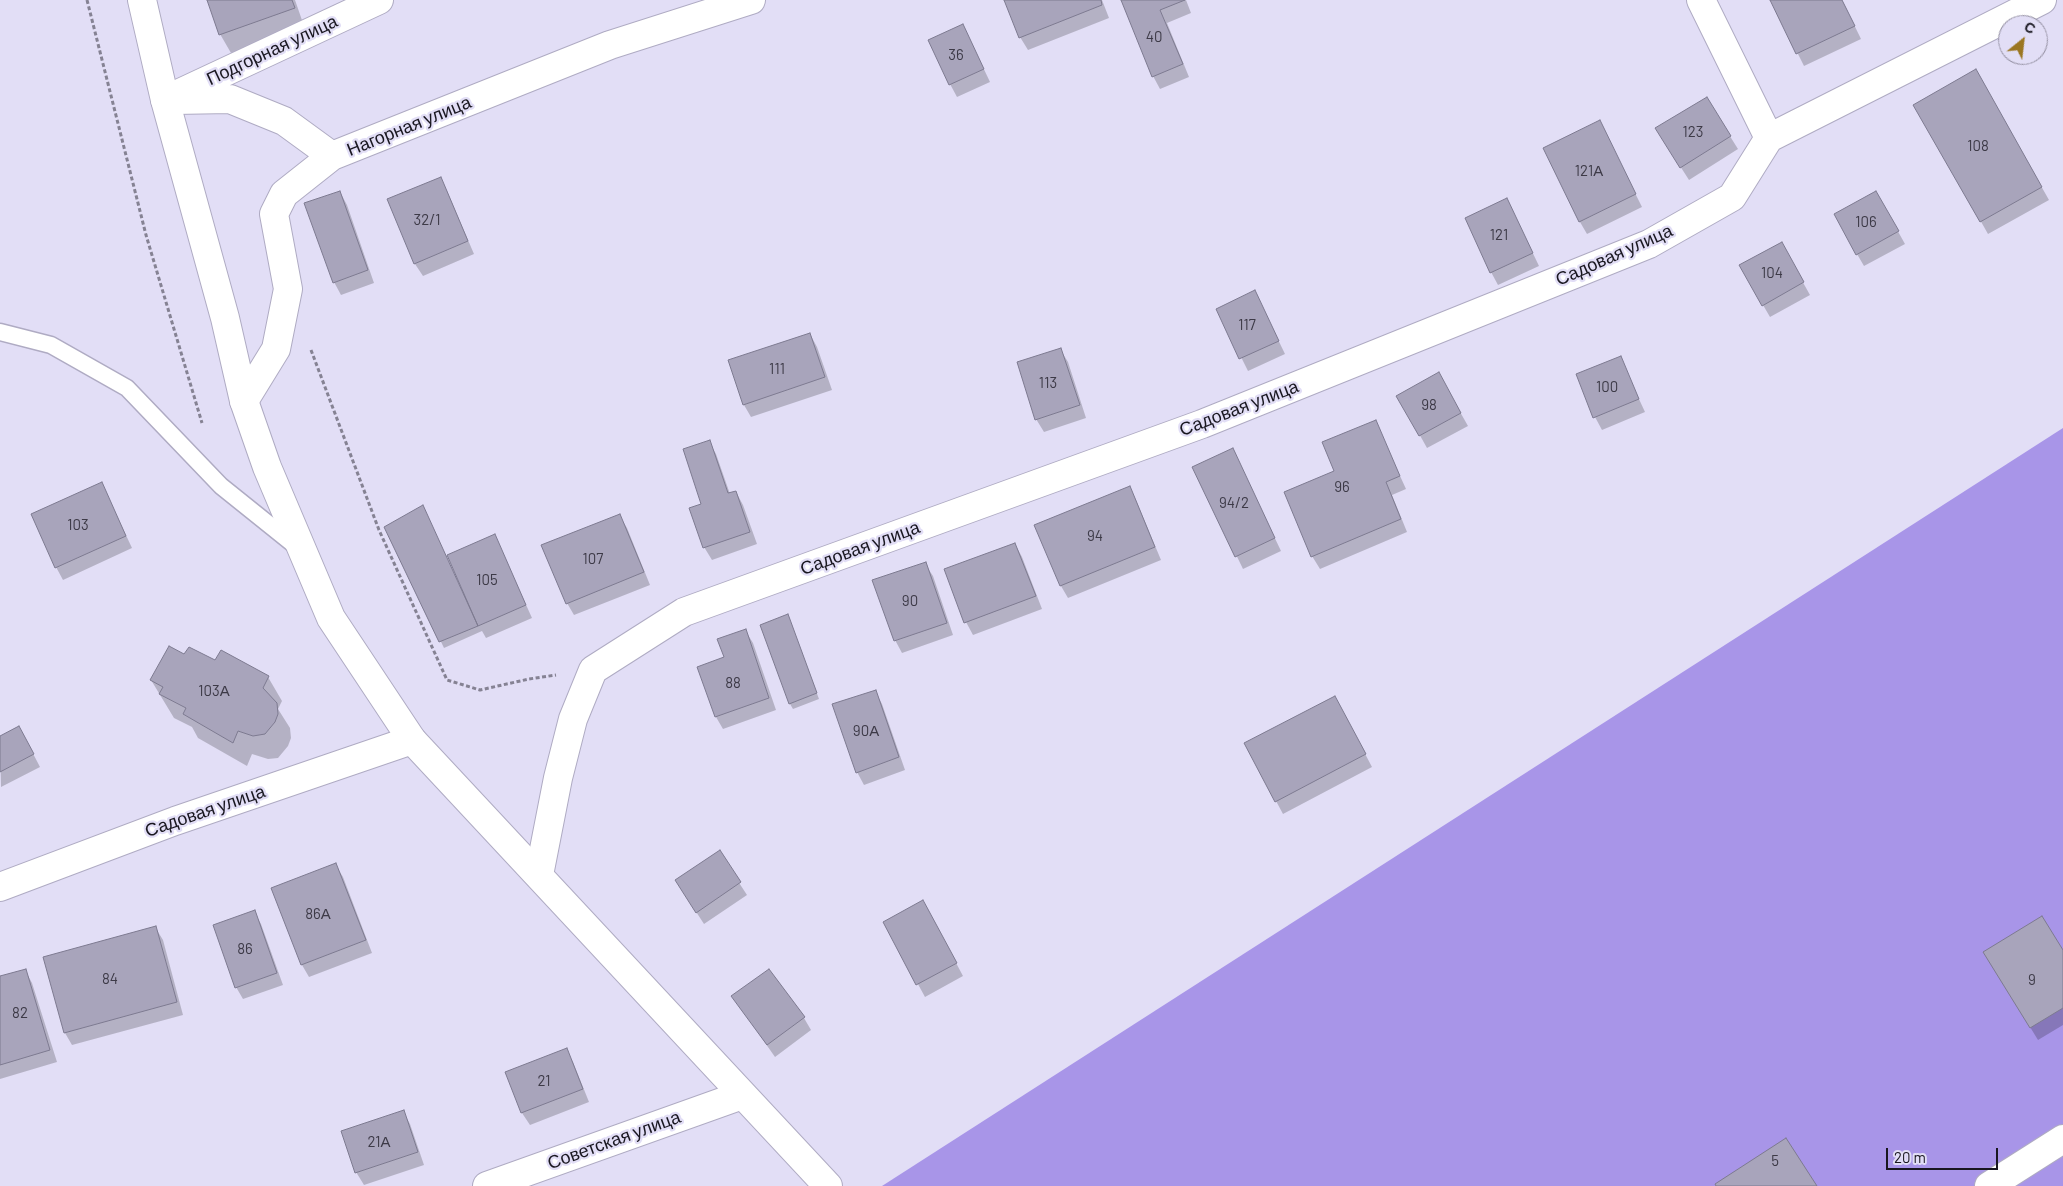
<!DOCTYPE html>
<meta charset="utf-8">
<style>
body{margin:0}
#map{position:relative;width:2063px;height:1186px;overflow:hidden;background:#e2def6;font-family:Barlow,sans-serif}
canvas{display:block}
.north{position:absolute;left:1998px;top:15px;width:50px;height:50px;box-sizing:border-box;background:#e2def6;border:1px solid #928ea0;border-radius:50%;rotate:29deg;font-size:14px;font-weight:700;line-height:20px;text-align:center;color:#191720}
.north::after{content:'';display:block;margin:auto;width:18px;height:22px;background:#9b7621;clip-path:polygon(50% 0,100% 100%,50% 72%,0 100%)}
.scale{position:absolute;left:1886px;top:1148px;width:112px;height:22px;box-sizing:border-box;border:2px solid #191720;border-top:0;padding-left:6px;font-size:15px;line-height:18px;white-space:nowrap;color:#191720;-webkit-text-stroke:4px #e2def6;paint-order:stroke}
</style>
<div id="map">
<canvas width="2063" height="1186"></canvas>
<div class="north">С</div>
<div class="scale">20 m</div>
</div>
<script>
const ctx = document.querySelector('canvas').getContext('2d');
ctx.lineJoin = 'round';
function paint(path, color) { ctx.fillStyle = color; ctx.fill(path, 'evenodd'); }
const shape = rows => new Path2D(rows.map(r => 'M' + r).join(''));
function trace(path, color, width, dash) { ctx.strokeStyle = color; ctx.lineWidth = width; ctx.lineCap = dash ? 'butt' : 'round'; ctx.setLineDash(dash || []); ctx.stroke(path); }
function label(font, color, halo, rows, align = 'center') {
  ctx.font = font + ' Barlow,sans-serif'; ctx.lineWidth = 4.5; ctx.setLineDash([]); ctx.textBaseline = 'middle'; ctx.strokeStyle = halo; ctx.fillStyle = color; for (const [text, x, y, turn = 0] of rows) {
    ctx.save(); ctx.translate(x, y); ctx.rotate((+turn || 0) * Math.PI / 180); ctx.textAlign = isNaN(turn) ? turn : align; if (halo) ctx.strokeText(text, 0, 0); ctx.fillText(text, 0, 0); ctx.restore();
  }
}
paint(shape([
 [2063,428,2063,1186,882,1186]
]), '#a895e8');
paint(shape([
 [208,0,295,0,304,26,231,53,220,34],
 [1005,0,1102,0,1109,18,1028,50,1020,37],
 [1122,0,1186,0,1191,13,1167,23,1189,77,1160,89,1153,76],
 [1771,0,1842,0,1861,39,1804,66],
 [963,25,990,82,957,97,950,84],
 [1976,71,2049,200,1988,234,1915,105],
 [1706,98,1738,149,1689,180,1664,141],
 [1606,135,1642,207,1587,234,1580,222],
 [440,178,447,191,474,254,423,276,415,264,388,200],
 [340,192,347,205,374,283,341,295,334,282],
 [1876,192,1905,244,1864,266,1857,254],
 [1507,199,1539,266,1498,285,1491,272],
 [1781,243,1810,295,1770,317,1763,305],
 [1255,292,1285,354,1248,371,1217,309],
 [810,334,817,347,832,390,751,417,744,405,729,361],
 [1060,349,1068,362,1086,418,1044,432,1036,419],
 [1620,358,1645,412,1602,430,1595,417],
 [1446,387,1468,426,1427,448,1398,396],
 [1375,421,1406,489,1392,495,1407,532,1320,569,1312,556,1336,471],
 [709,442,716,454,730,494,736,492,743,505,757,544,712,560,704,547,702,505],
 [1233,450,1281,551,1243,569,1194,468],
 [102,484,132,548,63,580,56,567],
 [1129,487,1136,500,1161,560,1068,598,1061,586,1036,526],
 [619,515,627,528,650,585,574,615,567,603],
 [386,527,462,593,495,536,532,618,486,638,482,631,444,648],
 [1015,544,1022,557,1042,609,973,635,966,622],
 [925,564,933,576,953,635,902,653,895,640],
 [788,616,819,699,793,709,790,704],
 [745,630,753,643,776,710,723,729,716,717,725,657],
 [185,656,216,662,268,677,282,701,278,709,290,728,291,738,288,746,278,758,268,759,252,754,247,766,198,738,192,727,174,718,151,680],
 [875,691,882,704,905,770,864,785,857,772],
 [1342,710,1372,767,1283,814,1276,801],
 [0,738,26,740,40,767,1,787],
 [719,852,747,895,704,924,676,881],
 [335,864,343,877,372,953,309,977,302,965,273,889],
 [254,912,261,924,283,985,243,999,236,987],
 [930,914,963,976,925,997,884,922],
 [155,927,163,940,183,1015,72,1045,65,1033],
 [2063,953,2063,1025,2038,1040,1992,965],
 [25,970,32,983,57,1062,0,1079,0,978],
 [733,997,804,1018,811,1030,775,1057],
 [566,1050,573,1062,589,1102,530,1125,522,1113,507,1073],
 [403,1111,410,1124,424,1165,364,1185,356,1172]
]), '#0003');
const building = shape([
 [207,0,292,0,295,8,219,35,207,0],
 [1004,0,1101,0,1102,5,1019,38,1004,0],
 [1121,0,1185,0,1160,10,1183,64,1152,77,1121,0],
 [1770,0,1842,0,1855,26,1796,54,1770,0],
 [963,24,984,69,949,85,928,40,963,24],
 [1976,69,2042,187,1980,222,1913,105,1976,69],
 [1707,97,1731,136,1680,168,1655,128,1707,97],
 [1600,120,1636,194,1579,222,1543,148,1600,120],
 [441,177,468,241,414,264,387,199,441,177],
 [340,191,368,270,333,283,304,203,340,191],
 [1876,191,1899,231,1856,255,1834,214,1876,191],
 [1507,198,1533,253,1490,273,1465,218,1507,198],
 [1782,242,1804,282,1762,306,1739,265,1782,242],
 [1255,290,1279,341,1239,359,1216,309,1255,290],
 [810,333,825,377,743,405,728,360,810,333],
 [1061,348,1080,405,1035,420,1017,362,1061,348],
 [1621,356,1639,399,1593,418,1576,374,1621,356],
 [1439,372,1461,413,1419,436,1396,396,1439,372],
 [1376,420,1400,476,1386,482,1401,519,1311,557,1284,492,1334,471,1322,442,1376,420],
 [710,440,728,493,736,491,750,532,703,548,689,508,701,504,683,449,710,440],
 [1233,448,1275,538,1235,557,1192,467,1233,448],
 [102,482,126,536,55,568,31,514,102,482],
 [1130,486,1155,547,1060,586,1034,525,1130,486],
 [423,505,478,626,439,642,384,527,423,505],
 [620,514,644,572,566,604,541,545,620,514],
 [495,534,526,605,478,626,447,555,495,534],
 [1015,543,1036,596,964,623,944,569,1015,543],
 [926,562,947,623,894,641,872,580,926,562],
 [788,614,817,693,789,704,760,625,788,614],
 [746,629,769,698,715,717,697,667,724,657,717,639,746,629],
 [169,646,184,654,189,647,215,660,221,650,269,676,263,688,277,703,278,714,275,722,265,734,253,736,238,731,233,743,183,714,186,708,159,694,163,687,150,680,169,646],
 [876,690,899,757,856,773,832,704,876,690],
 [1335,696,1366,754,1275,802,1244,743,1335,696],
 [19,726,34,754,0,772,0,736,19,726],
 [720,850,741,882,696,913,675,880,720,850],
 [336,863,366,940,301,965,271,888,336,863],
 [923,900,957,963,916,985,883,922,923,900],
 [255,910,277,973,235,988,213,925,255,910],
 [2042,916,2063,950,2063,1008,2030,1028,1983,952,2042,916],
 [156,926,177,1002,64,1033,43,957,156,926],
 [26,969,50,1050,0,1065,0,976,26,969],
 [769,969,805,1017,767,1045,731,996,769,969],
 [567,1048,583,1089,521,1113,505,1072,567,1048],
 [404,1110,418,1152,355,1173,341,1131,404,1110],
 [1786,1138,1817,1186,1716,1186,1715,1184,1786,1138]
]);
paint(building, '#a8a4bb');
trace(building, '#7d7a90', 1);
const service = shape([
 [0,332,51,345,127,388,221,486,297,547]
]);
const minor = shape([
 [1701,0,1769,138],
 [165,100,379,0],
 [174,100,230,99,284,121,332,156],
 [244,401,276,349,288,289,274,214,284,194,332,156,610,45,751,0],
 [539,875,558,778,573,719,593,670,684,612,1202,424,1649,244,1732,197,1769,138,2042,0],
 [0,887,175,821,412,740],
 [487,1186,742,1095],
 [1989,1186,2063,1139]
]);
const tertiary = shape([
 [142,0,165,100,225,318,244,401,267,467,331,618,412,740,828,1186]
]);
trace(service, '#afabc3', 19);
trace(minor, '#afabc3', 30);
trace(tertiary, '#afabc3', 30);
trace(shape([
 [87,0,146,235,202,423],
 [311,350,379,530,447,680,480,690,529,679,556,675]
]), '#858293', 3, [4, 2.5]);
trace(service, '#fff', 16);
trace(minor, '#fff', 28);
trace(tertiary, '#fff', 28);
label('15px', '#3d3a47', null, [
 ["40",1154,37],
 ["36",956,55],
 ["123",1693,132],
 ["108",1978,146],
 ["121А",1589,171],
 ["32/1",427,220],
 ["106",1866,222],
 ["121",1499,235],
 ["104",1772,273],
 ["117",1247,325],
 ["111",777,369],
 ["113",1048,383],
 ["100",1607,387],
 ["98",1429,405],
 ["96",1342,487],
 ["94/2",1234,503],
 ["103",78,525],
 ["94",1095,536],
 ["107",593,559],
 ["105",487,580],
 ["90",910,601],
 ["88",733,683],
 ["103А",214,691],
 ["90А",866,731],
 ["86А",318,914],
 ["86",245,949],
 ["84",110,979],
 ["9",2032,980],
 ["82",20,1013],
 ["21",544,1081],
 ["21А",379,1142],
 ["5",1775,1161]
]);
label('18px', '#191720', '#e2def6', [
 ["Подгорная улица",272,50,-25],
 ["Нагорная улица",409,126,-22],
 ["Садовая улица",1614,255,-24],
 ["Садовая улица",1239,408,-21],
 ["Садовая улица",860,548,-20],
 ["Садовая улица",205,811,-19],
 ["Советская улица",614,1140,-20]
]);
</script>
